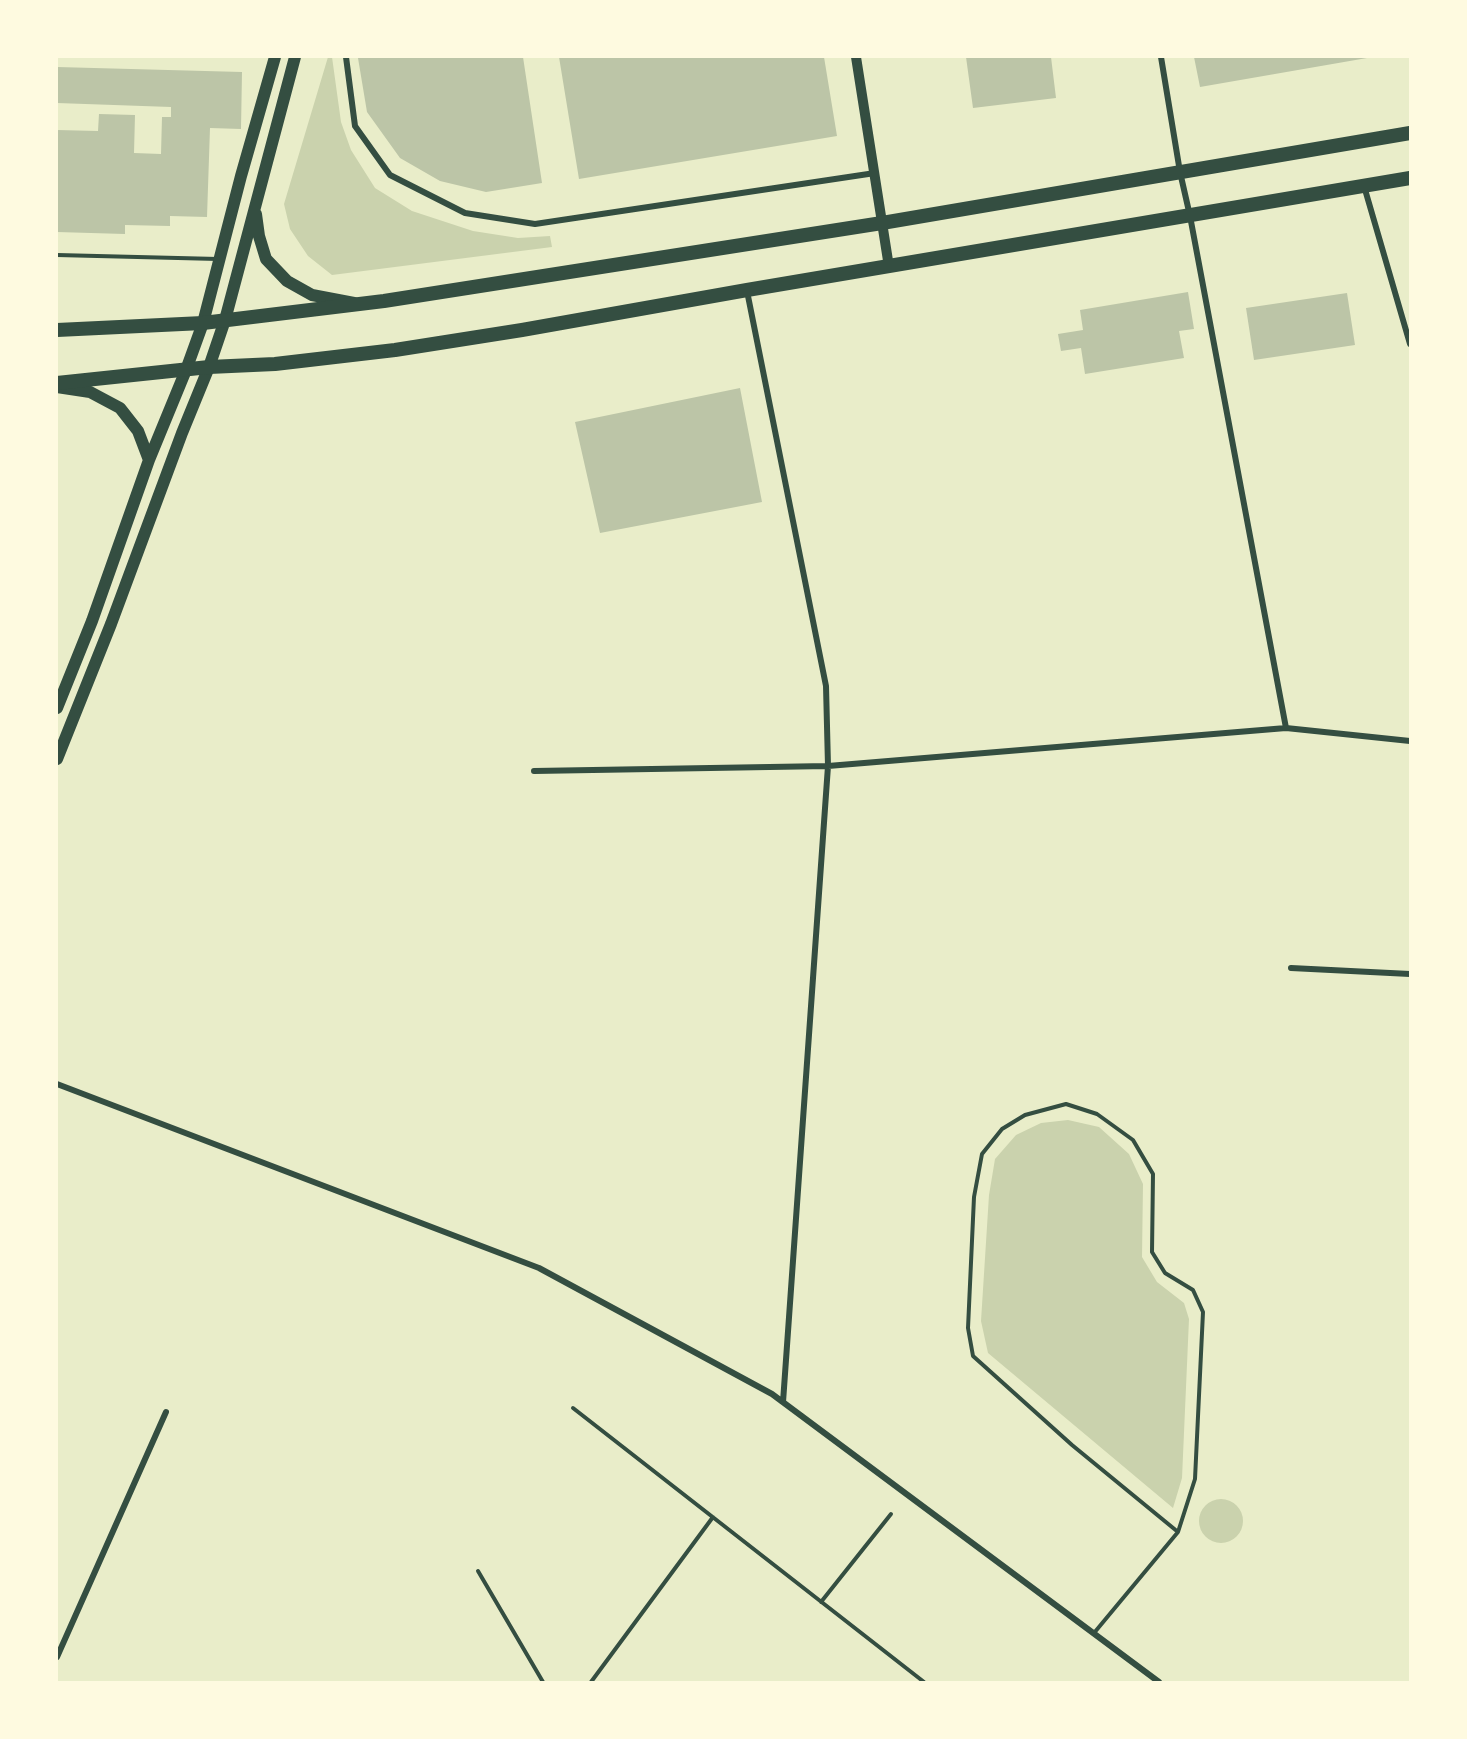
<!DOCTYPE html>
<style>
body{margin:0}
#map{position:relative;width:1467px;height:1739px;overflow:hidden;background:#e9edc9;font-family:Ubuntu,sans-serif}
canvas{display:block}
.frame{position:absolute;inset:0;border:58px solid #fefae0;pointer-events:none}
</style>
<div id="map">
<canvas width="1467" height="1739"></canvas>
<div class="frame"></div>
</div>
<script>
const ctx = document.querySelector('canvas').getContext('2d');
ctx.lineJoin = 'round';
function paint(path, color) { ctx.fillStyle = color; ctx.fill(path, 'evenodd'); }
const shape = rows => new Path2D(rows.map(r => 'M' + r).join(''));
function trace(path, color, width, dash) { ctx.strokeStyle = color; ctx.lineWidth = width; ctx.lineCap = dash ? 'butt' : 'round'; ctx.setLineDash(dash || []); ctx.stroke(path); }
paint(shape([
 [328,57,332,57,341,122,351,150,375,188,412,211,473,231,518,238,550,236,552,247,332,275,308,256,290,229,284,204],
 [1068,1120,1099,1127,1129,1154,1143,1184,1142,1257,1157,1282,1184,1303,1189,1319,1182,1478,1173,1508,988,1353,981,1321,989,1195,995,1159,1016,1135,1041,1123],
 '1199 1521a22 22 0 1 1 44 0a22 22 0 1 1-44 0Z'
]), '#cad2ad');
paint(shape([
 [364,57,523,57,542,183,486,192,440,181,400,158,367,112,358,58],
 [559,57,824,57,837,136,579,179],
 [966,57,1051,57,1056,98,973,108],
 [1194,57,1367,57,1367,58,1200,87],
 [57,67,242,72,241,129,210,128,207,217,170,216,170,226,125,225,125,234,57,232,57,130,98,131,99,114,135,115,134,153,161,154,162,117,171,117,171,107,57,103],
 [1188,292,1194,329,1179,331,1184,358,1085,374,1081,348,1061,351,1058,334,1083,330,1080,310],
 [1347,293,1355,345,1254,360,1246,308],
 [740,388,762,502,600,533,575,422]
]), '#bcc5a7');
trace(shape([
 [57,255,218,259],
 [573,1408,924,1682],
 [478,1571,543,1682],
 [821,1602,891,1514],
 [1094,1633,1178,1532,1195,1479,1203,1312,1193,1290,1165,1273,1152,1252,1153,1174,1133,1140,1097,1114,1066,1104,1025,1115,1002,1129,982,1154,974,1197,968,1328,973,1356,1072,1445,1178,1532],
 [591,1682,713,1517]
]), '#344e41', 4);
trace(shape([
 [346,57,355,126,390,175,465,213,535,224,875,173],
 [1161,57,1180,172,1190,216,1286,728],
 [1364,186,1410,344],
 [747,291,826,686,828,766,783,1402],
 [534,771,828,766,1286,728,1410,741],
 [1291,968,1410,974],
 [57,1084,539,1268,772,1394,1159,1682],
 [57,1657,166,1412]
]), '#344e41', 6);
trace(shape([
 [856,57,889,267]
]), '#344e41', 10);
trace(shape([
 [256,214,259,236,266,259,287,281,312,295,354,303],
 [57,387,90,392,120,408,138,431,149,460],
 [57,708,92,621,149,460,186,370,203,323,241,176,275,57],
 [57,759,111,624,182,433,209,367,225,320,295,57]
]), '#344e41', 12);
trace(shape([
 [57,330,203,323,384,301,882,223,1410,133],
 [57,383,209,367,275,364,395,350,522,330,747,290,1410,178]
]), '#344e41', 14);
</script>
